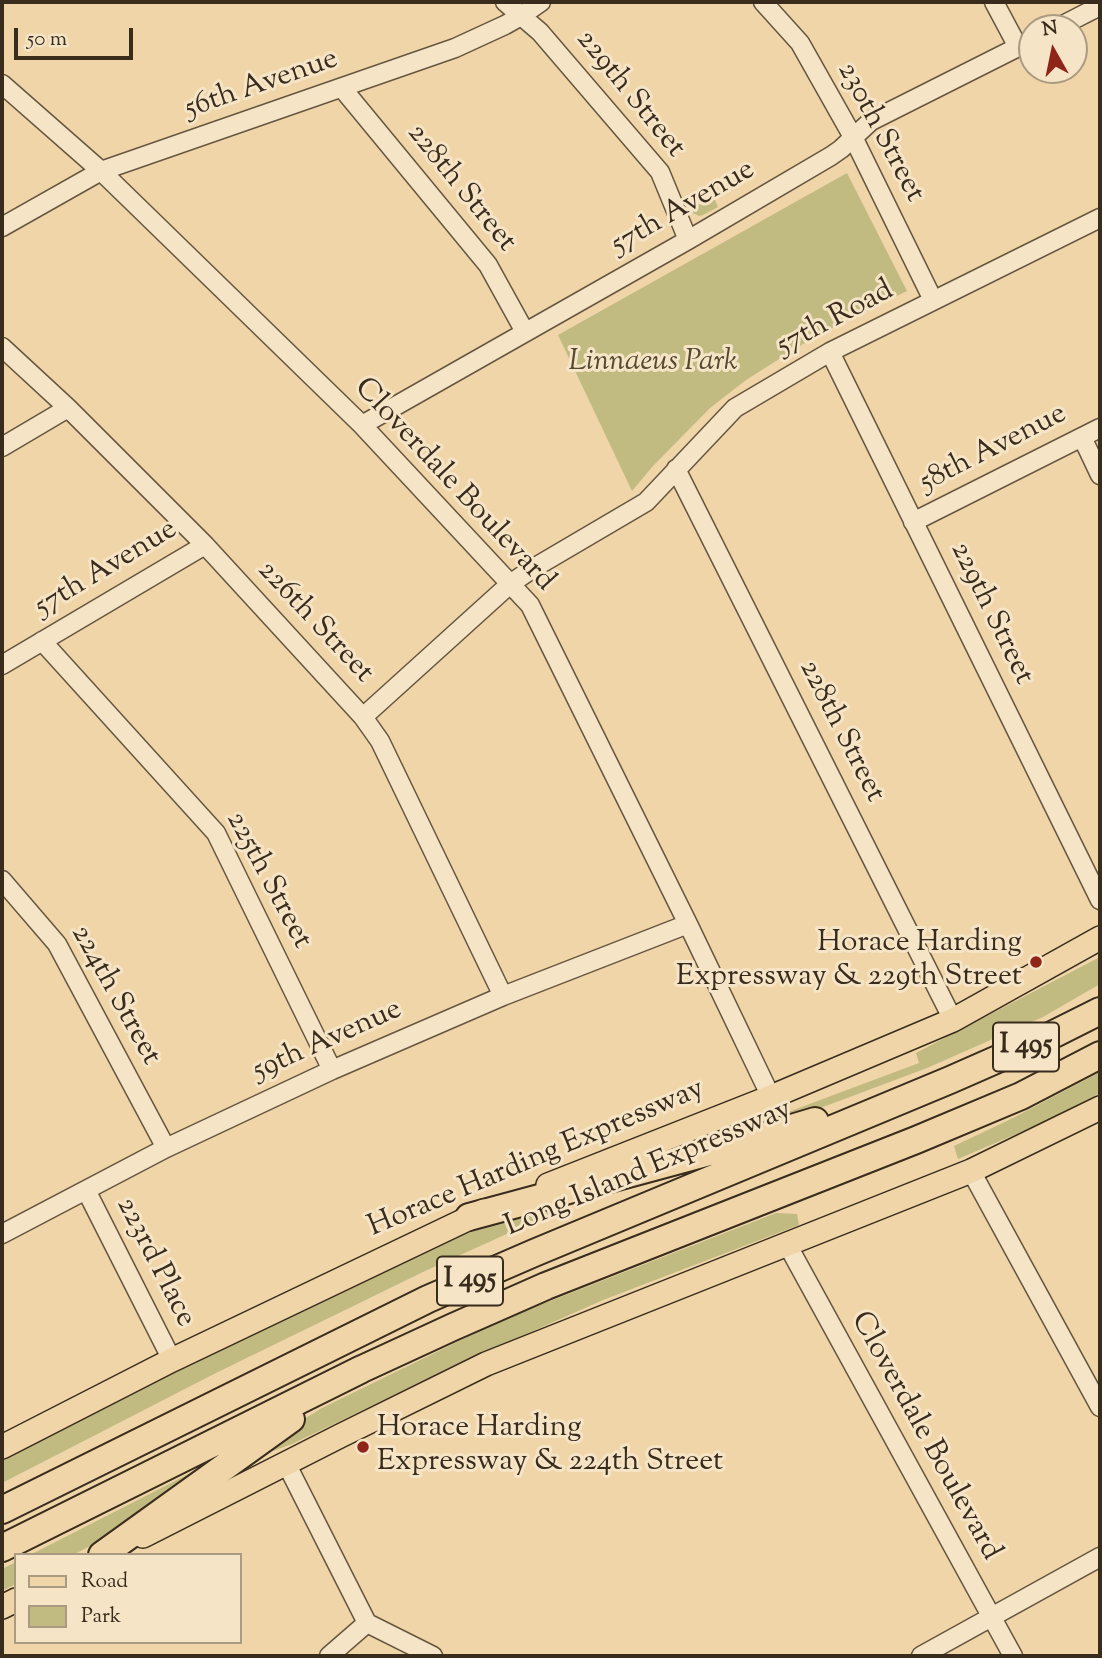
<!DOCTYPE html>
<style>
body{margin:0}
#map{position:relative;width:1102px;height:1658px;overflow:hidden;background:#efd5a8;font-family:"Sorts Mill Goudy",serif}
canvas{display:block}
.frame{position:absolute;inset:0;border:4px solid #392c1d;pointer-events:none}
.legend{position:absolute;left:14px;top:1553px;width:228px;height:91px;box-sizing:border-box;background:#f5e4c6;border:2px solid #aa9a82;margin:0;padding:9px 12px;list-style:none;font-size:21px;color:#392c1d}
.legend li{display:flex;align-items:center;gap:14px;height:35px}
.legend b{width:35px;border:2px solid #aa9a82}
.north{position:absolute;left:1018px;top:14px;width:70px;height:70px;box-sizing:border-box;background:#f5e4c6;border:2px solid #aa9a82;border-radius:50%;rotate:351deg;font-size:19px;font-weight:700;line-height:28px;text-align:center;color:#392c1d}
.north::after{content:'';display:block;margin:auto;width:24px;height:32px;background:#8f2418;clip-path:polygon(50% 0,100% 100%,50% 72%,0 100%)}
.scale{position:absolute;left:14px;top:28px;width:119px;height:32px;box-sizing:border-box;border:4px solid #392c1d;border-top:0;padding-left:9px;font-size:21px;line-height:24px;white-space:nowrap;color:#392c1d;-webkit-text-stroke:5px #f5e4c6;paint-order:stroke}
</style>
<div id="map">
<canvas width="1102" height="1658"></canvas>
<div class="frame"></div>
<ul class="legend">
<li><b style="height:9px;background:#efd5a8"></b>Road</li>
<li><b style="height:19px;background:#c1bb82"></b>Park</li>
</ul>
<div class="north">N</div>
<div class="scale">50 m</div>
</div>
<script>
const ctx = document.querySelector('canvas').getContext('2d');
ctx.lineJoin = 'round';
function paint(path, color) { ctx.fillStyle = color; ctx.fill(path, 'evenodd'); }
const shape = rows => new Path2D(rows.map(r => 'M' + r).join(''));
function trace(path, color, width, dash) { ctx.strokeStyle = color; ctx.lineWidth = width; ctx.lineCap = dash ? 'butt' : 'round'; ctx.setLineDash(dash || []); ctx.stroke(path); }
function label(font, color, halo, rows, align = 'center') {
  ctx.font = font + ' "Sorts Mill Goudy",serif'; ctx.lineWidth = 6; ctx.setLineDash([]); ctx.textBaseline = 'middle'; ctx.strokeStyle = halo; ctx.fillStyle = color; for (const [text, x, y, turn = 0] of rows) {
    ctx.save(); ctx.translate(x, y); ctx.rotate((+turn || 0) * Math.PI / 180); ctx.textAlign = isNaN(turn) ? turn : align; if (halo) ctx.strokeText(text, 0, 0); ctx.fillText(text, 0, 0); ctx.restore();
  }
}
paint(shape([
 [847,173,907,291,814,337,746,380,710,408,653,466,632,491,558,335],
 [709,200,715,200,718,207,703,215,699,216,693,213,693,207],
 [1100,957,1100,984,1043,1017,927,1068,823,1107,749,1132,587,1179,753,1116,756,1124,919,1063,916,1053],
 [1100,1072,1100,1093,1042,1123,958,1159,954,1146,1013,1118],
 [566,1201,568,1208,522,1227,423,1272,216,1373,2,1483,2,1458,95,1410,442,1239],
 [776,1213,797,1214,799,1225,603,1300,461,1363,292,1444,248,1460,275,1437,322,1408,504,1319],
 [212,1462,113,1534,73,1555,30,1555],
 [16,1562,16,1584,2,1591,2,1569]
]), '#c1bb82');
const minor = shape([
 [505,2,540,32,660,172,688,240],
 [763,2,800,43,853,137,933,300],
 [994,2,1018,47],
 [1057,28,1100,6],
 [2,84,101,171,362,425,530,605,688,924,771,1097],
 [342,88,488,265,525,332],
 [2,227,101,171,455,48,505,25,521,16,541,2],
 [2,347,68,408,205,545,363,717,380,741,503,996],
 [830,352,1100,900],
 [362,425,688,240,831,156,841,149,871,121,1032,40],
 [1082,437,1100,475],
 [2,447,68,408],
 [676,469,953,1020],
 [913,522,1100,428],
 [42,641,216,833,332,1070],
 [2,665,205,545],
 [363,717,510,584,532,569,646,502,735,408,830,352,1100,218],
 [2,880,57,944,166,1148],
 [971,1171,1100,1407],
 [86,1190,172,1360],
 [2,1234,166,1148,332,1070,503,996,688,924],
 [787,1244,1013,1656],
 [286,1463,367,1623,433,1656],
 [329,1656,367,1623],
 [921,1656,1100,1557]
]);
const major = shape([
 [548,1185,771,1097,953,1020,1100,938],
 [2,1447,172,1360,484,1211],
 [143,1536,340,1436,486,1364,971,1171,1100,1108],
 [2,1607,16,1600]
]);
const highway = shape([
 [469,1217,728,1147,815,1121],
 [2,1510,428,1299,534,1253,950,1080,1048,1037,1100,1011],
 [2,1548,362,1369,453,1327,546,1286,916,1140,1021,1096,1100,1055],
 [102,1555,291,1419]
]);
trace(minor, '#665640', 21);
trace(major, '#392c1d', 26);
trace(highway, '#392c1d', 30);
trace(minor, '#f5e4c6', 18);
trace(major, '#efd5a8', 23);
trace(highway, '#efd5a8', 26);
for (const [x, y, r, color] of [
 [1036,962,7,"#8f2418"],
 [363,1447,7,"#8f2418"]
]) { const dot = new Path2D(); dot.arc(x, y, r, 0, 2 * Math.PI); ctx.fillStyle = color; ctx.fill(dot); trace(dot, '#f5e4c6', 2.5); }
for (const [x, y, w] of [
 [1026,1047,66],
 [470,1281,66]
]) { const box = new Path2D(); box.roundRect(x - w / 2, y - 24.5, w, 49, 5); ctx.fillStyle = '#f5e4c6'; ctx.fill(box); trace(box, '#392c1d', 2); }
label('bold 28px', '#392c1d', null, [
 ["I 495",1026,1047],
 ["I 495",470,1281]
]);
label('30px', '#392c1d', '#f5e4c6', [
 ["56th Avenue",262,86,-19],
 ["229th Street",629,95,51],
 ["230th Street",879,133,62],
 ["228th Street",460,189,51],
 ["57th Avenue",684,209,-30],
 ["57th Road",836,320,-28],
 ["58th Avenue",994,450,-27],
 ["Cloverdale Boulevard",453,486,47],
 ["57th Avenue",107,570,-31],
 ["229th Street",990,614,64],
 ["226th Street",314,623,47],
 ["228th Street",840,732,63],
 ["225th Street",267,881,62],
 ["224th Street",114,996,61],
 ["59th Avenue",328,1042,-24],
 ["Horace Harding Expressway",537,1160,-23],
 ["Long Island Expressway",649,1170,-23],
 ["223rd Place",154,1263,63],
 ["Cloverdale Boulevard",924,1437,61]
]);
label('italic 30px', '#544931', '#f5e4c6', [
 ["Linnaeus Park",653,364]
]);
label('30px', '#392c1d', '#f5e4c6', [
 ["Horace Harding",1022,945],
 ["Expressway & 229th Street",1022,979],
 ["Horace Harding",377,1430,"left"],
 ["Expressway & 224th Street",377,1464,"left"]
], 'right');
</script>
